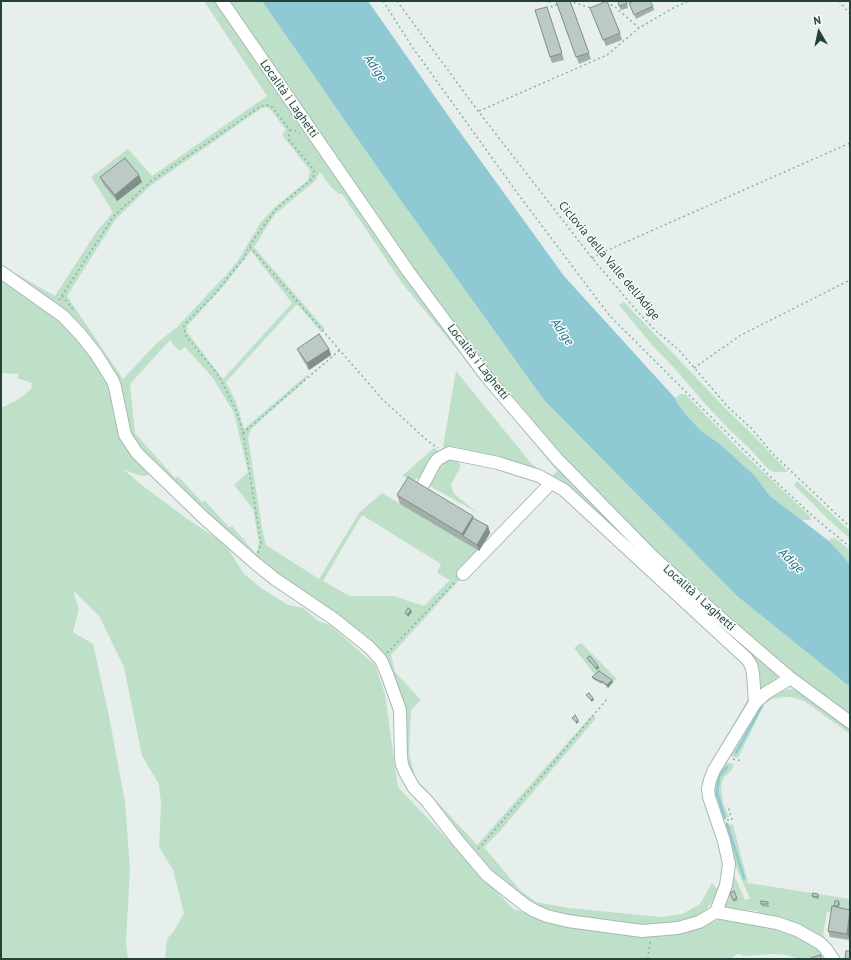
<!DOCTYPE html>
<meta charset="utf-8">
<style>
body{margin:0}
#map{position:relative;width:851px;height:960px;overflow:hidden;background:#e6efeb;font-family:"PT Sans",sans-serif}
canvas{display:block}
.frame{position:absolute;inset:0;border:2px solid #24423a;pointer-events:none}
.north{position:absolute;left:799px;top:12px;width:40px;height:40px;-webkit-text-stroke:3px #f7fbf9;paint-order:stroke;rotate:351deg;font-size:11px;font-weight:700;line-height:16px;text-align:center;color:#24423a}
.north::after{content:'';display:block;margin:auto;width:14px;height:18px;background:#24423a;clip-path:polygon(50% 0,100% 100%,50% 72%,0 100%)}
</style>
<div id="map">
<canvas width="851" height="960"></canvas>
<div class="frame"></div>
<div class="north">N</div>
</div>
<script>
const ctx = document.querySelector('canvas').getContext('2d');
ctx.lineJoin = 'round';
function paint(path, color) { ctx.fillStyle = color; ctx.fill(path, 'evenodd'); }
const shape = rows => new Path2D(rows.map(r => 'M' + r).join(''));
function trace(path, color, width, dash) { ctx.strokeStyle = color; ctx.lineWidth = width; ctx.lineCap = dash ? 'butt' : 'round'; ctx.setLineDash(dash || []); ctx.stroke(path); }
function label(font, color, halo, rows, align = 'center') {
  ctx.font = font + ' "PT Sans",sans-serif'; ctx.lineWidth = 3; ctx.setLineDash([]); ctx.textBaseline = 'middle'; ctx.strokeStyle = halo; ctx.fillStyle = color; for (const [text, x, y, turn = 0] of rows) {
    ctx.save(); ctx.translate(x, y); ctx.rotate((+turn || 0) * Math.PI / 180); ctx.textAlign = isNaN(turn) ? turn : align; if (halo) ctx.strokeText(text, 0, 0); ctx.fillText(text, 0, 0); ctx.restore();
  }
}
paint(shape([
 [204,1,218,1,279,90,287,107,295,118,305,126,390,256,396,259,506,402,778,674,778,677,773,682,762,690,759,689,755,666,549,479,557,471,402,283,342,194,339,194,331,187,320,172,314,182,275,214,254,247,325,329,321,332,298,305,295,306,226,382,236,402,244,429,308,374,305,381,251,429,248,438,262,528,266,545,319,579,359,513,382,493,479,551,464,575,391,655,395,672,421,700,411,710,409,754,416,779,477,845,592,715,596,718,500,831,484,847,520,890,536,902,569,908,661,917,682,914,700,904,712,883,719,891,707,909,697,917,664,926,605,924,541,910,489,872,407,771,384,662,250,554,130,440,100,357,1,270,1,265,55,296,97,231,113,212,91,177,128,149,152,176,267,96],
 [266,107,270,109,286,130,282,135,308,168,310,171,308,180,276,206,261,222,237,262,225,276,177,327,157,343,123,379,67,296,115,220,150,186,262,108],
 [251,251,292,303,223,379,187,332,187,326,222,288],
 [170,340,179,351,185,347,213,378,234,413,248,472,234,485,253,509,259,543,256,554,232,526,229,527,205,501,202,502,178,476,175,478,135,433,130,384],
 [362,515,441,564,437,573,450,580,424,606,394,596,350,596,323,581],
 [225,1,262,1,384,177,544,400,737,596,850,687,850,718,787,671,668,567,545,439,439,309],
 [1,277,69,325,111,383,119,416,151,474,145,476,138,475,123,469,143,486,186,518,225,544,244,574,261,588,288,605,303,608,318,621,330,625,375,665,385,694,398,787,513,909,568,925,699,926,714,921,725,918,782,928,814,943,822,953,822,959,800,959,786,955,773,954,744,956,740,954,734,955,736,956,728,959,165,959,167,939,174,931,184,913,173,870,159,847,161,803,159,784,142,756,124,667,99,616,73,590,79,609,73,632,93,644,109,716,125,802,130,869,126,942,128,959,1,959,1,408,19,399,31,389,32,383,17,378,19,374,2,373,1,360],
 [624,302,728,411,753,435,788,472,774,472,768,469,751,450,732,432,707,406,676,370,652,345,619,305],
 [456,371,530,462,540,471,443,447],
 [680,394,685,394,740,450,810,516,811,520,801,520,770,496,755,476,720,444,701,431,678,404,675,398],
 [434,448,441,453,422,480,418,478,415,480,402,476],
 [455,456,461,466,451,485,454,494,478,513,426,484,438,462],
 [797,481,850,531,850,539,826,517,794,485],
 [835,538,850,550,850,564,829,541,830,539],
 [581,643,617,679,613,682,606,677,596,676,574,648],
 [749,666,753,697,715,758,713,759,748,699],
 [792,689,799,692,850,726,850,734,804,701,791,697,783,697,773,699,765,703,738,758,731,756,730,752,763,699,778,692],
 [725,762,734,764,731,771,724,777,721,786,723,803,729,817,720,818,714,792,714,781],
 [723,824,733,825,748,883,850,899,850,916,827,912,823,935,825,938,821,940,760,915,757,911,749,910,746,912,728,910,725,904,733,873,745,900,750,898,738,872]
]), '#bfe0c8');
paint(shape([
 [262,1,368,1,454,124,564,276,675,398,678,404,685,413,701,431,720,444,755,476,770,496,829,541,850,564,850,687,737,596,544,400,384,177]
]), '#8ec9d4');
trace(shape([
 [736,753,762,706],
 [725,818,717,793,719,777,727,767],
 [727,824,744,878]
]), '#8ec9d4', 2.5);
const minor = shape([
 [222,1,408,271,486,376,557,459,652,556,717,615,789,677,850,722],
 [1,272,63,316,81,335,96,354,113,381,115,387,125,435,137,453,145,461,205,519,255,563,275,579,334,619,369,647,381,660,387,674,400,710,401,757,402,765,405,772,414,788,427,801,458,841,487,875,525,905,535,911,547,916,568,921,642,931,678,928,699,922,716,912],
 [424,483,434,464,438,459,449,453,498,463,539,476,564,490,747,659,751,665,753,673,755,703],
 [463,574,551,483],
 [716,912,726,885,729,864,724,841,709,797,708,789,710,780,714,770,755,703,766,693,786,681,789,677],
 [716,912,777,923,797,930,820,943,826,949,833,959]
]);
trace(minor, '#a8b8b2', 14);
trace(shape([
 [383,1,413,48,518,194,609,315,773,479,816,519,850,547],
 [397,1,478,111,592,258,636,310,657,332,678,349,728,407,751,428,773,454,850,527],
 [549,1,552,7,557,4],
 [569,1,591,8],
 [839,1,850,14],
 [606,3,614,6,639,28],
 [479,111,607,55,639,28,673,8,689,1],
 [250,247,383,400,429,442,438,448],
 [592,258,608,250,850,143],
 [62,296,68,303,74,311],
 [59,300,114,216,150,182,261,106,269,105,272,107,290,130,294,130,300,133],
 [694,368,741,335,850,280],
 [243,433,340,350],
 [258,553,261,543,243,433,237,412,219,376,186,336,184,329,184,325,212,297,244,258,251,243,276,209,311,180,314,175,314,170,289,140,289,134,290,130],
 [387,653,456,581],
 [733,759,742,761],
 [727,820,732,820,728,806],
 [478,849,549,768,608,698],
 [648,959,650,941]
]), '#86b3a5', 1.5, [2, 3]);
trace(minor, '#fff', 12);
paint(shape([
 [556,1,570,1,591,59,579,64],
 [626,1,628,8,621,10,619,6],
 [629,3,653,6,654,10,636,19],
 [549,13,564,60,552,63,550,57],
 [593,15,620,33,622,40,606,46],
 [100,177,142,182,117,201,103,184],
 [297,349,329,349,331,355,309,370,300,355],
 [397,495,473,518,488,526,490,533,479,551,400,504],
 [587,658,599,668,597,670,588,660],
 [592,677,613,682,608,688,603,683,602,684,593,679],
 [730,893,737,898,738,900,734,902],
 [812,896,819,896,819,899,813,898],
 [839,901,840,904,839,908,850,940,830,937,828,931,835,907,834,906],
 [761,904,769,905,769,907,762,906]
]), '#a1aea9');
paint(shape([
 [139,175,142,182,117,201,115,195],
 [329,349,331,355,309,370,307,363],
 [473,516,476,524,463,536,462,534],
 [488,526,490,533,479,551,477,545],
 [411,610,412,612,408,617,407,615],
 [598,666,599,668,597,670,596,668],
 [612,680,613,682,608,688,607,685],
 [593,698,594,700,591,702,591,700],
 [578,720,579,722,576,724,576,722],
 [850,910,850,940,847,934]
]), '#838d89');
const building = shape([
 [556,1,570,1,589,53,576,57,556,1],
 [607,1,620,33,603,40,590,8,607,1],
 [618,1,626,1,627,4,619,6,618,1],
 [634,1,650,1,653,6,634,15,629,3,634,1],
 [547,7,562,53,550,57,535,10,547,7],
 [125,158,139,175,115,195,100,177,125,158],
 [319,334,329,349,307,363,297,349,319,334],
 [408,477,473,516,462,534,397,495,408,477],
 [473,518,488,526,477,545,463,536,473,518],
 [408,608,411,610,407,615,405,613,408,608],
 [590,656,598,666,596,668,587,658,590,656],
 [599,671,612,680,607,685,602,681,602,682,592,677,599,671],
 [589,693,593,698,591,700,586,695,589,693],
 [575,715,578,720,576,722,572,718,575,715],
 [734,891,737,898,733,900,730,893,734,891],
 [813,893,818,894,818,897,812,896,813,893],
 [761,901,768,902,768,904,761,904,761,901],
 [835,901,839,901,838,906,834,906,835,901],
 [832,906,850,910,847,934,828,931,832,906],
 [846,951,850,951,850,959,845,959,846,951],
 [820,955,822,959,812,959,811,958,820,955]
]);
paint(building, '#bbcac4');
trace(building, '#838d89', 1);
label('12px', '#24423a', '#f7fbf9', [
 ["Località i Laghetti",289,99,55],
 ["Ciclovia della Valle dell'Adige",609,261,50],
 ["Località i Laghetti",478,362,52],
 ["Località i Laghetti",699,598,42]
]);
label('italic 13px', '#1c6f80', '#f7fbf9', [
 ["Adige",375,68,55],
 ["Adige",562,332,55],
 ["Adige",791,561,44]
]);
</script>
